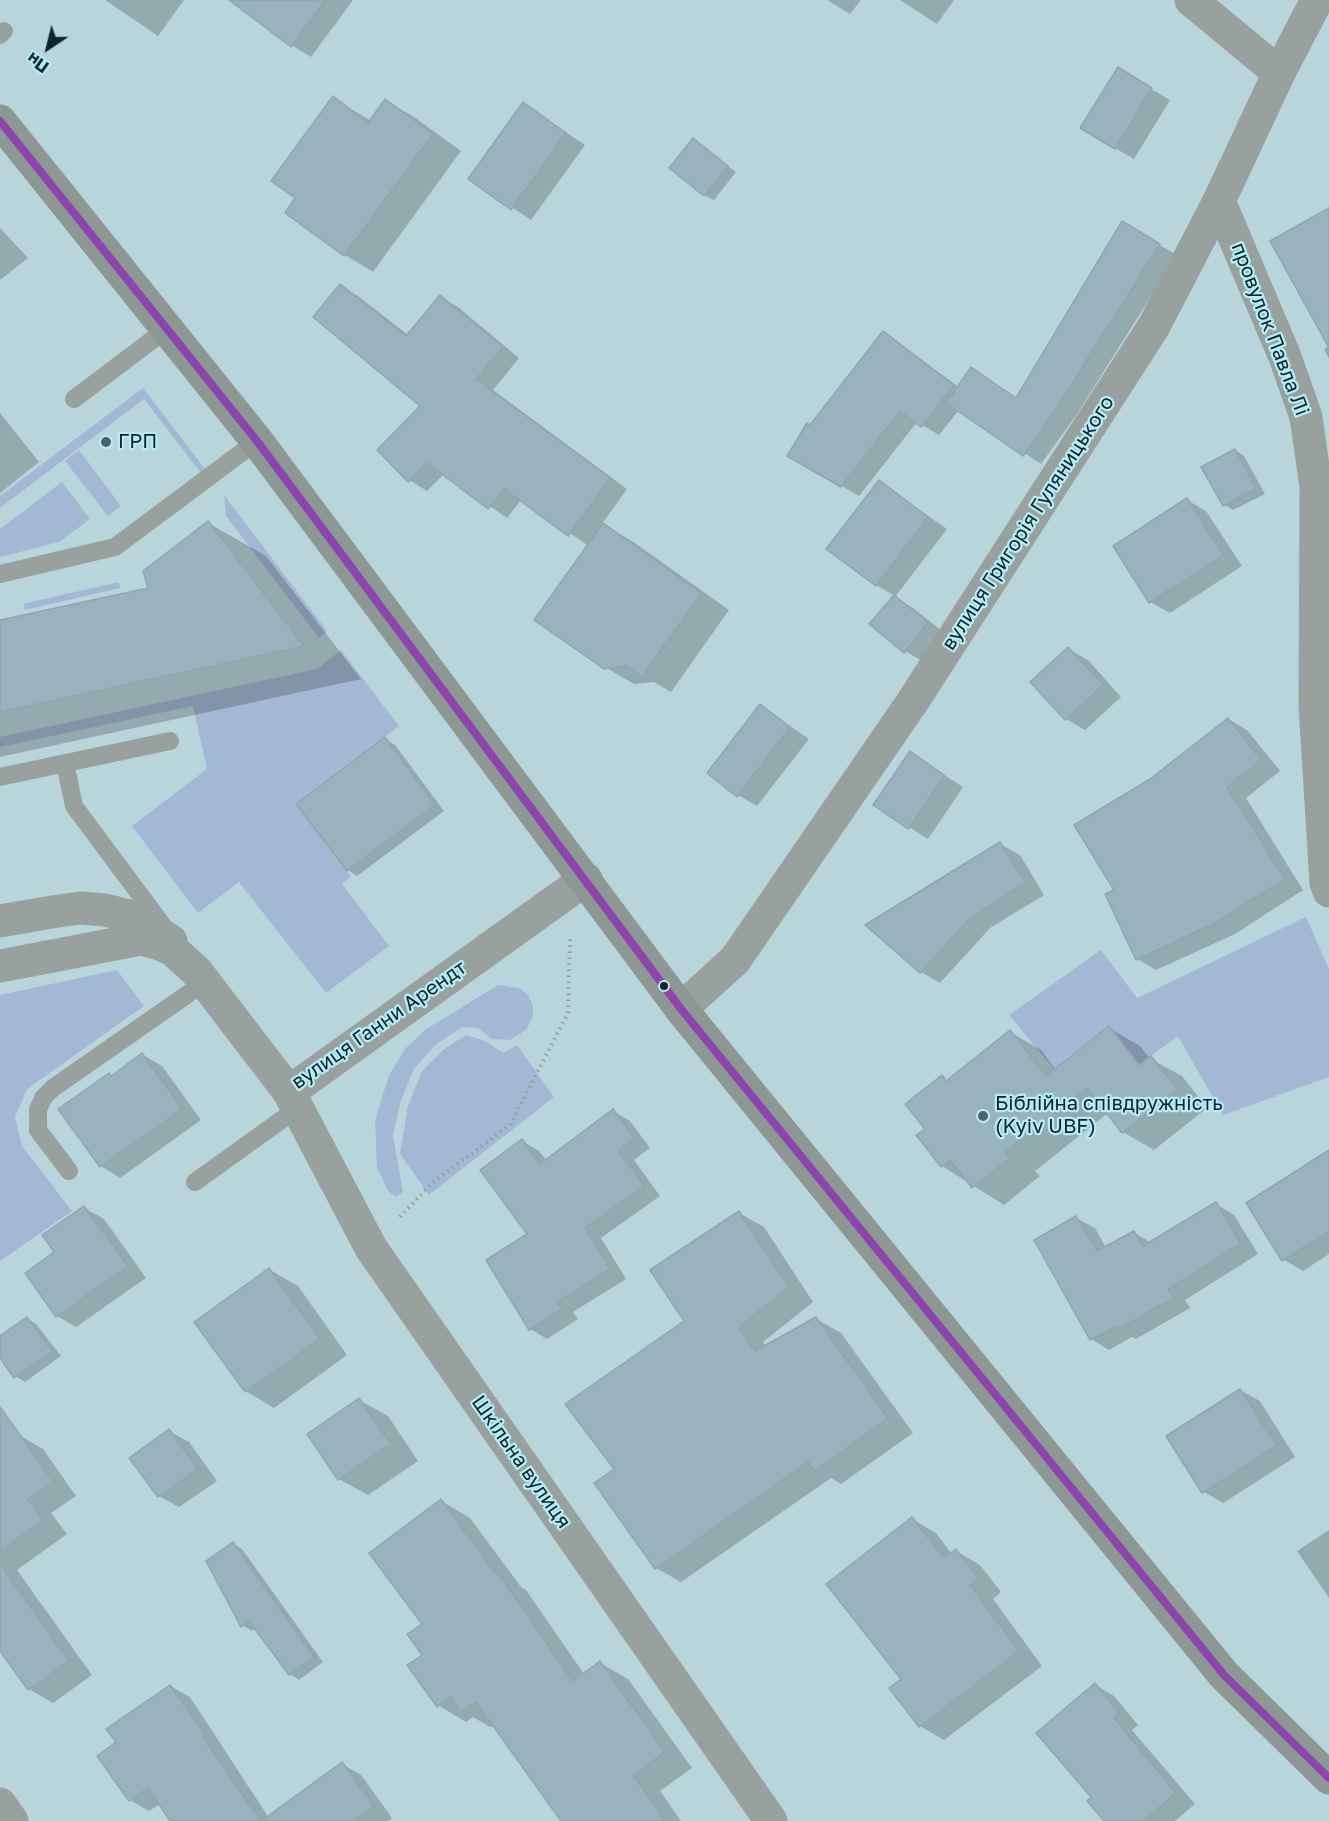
<!DOCTYPE html>
<meta charset="utf-8">
<style>
body{margin:0}
#map{position:relative;width:1329px;height:1821px;overflow:hidden;background:#b8d5db;font-family:"Golos Text",sans-serif}
canvas{display:block}
.north{position:absolute;left:18px;top:18px;width:60px;height:60px;-webkit-text-stroke:4px #b6ecf7;paint-order:stroke;rotate:215deg;font-size:16px;font-weight:700;line-height:24px;text-align:center;color:#10252a}
.north::after{content:'';display:block;margin:auto;width:21px;height:27px;background:#10252a;clip-path:polygon(50% 0,100% 100%,50% 72%,0 100%)}
</style>
<div id="map">
<canvas width="1329" height="1821"></canvas>
<div class="north">Пн</div>
</div>
<script>
const ctx = document.querySelector('canvas').getContext('2d');
ctx.lineJoin = 'round';
function paint(path, color) { ctx.fillStyle = color; ctx.fill(path, 'evenodd'); }
const shape = rows => new Path2D(rows.map(r => 'M' + r).join(''));
function trace(path, color, width, dash) { ctx.strokeStyle = color; ctx.lineWidth = width; ctx.lineCap = dash ? 'butt' : 'round'; ctx.setLineDash(dash || []); ctx.stroke(path); }
function label(font, color, halo, rows, align = 'center') {
  ctx.font = font + ' "Golos Text",sans-serif'; ctx.lineWidth = 4.5; ctx.setLineDash([]); ctx.textBaseline = 'middle'; ctx.strokeStyle = halo; ctx.fillStyle = color; for (const [text, x, y, turn = 0] of rows) {
    ctx.save(); ctx.translate(x, y); ctx.rotate((+turn || 0) * Math.PI / 180); ctx.textAlign = isNaN(turn) ? turn : align; if (halo) ctx.strokeText(text, 0, 0); ctx.fillText(text, 0, 0); ctx.restore();
  }
}
paint(shape([
 [143,388,205,469,200,472,144,399,0,508,0,496],
 [79,450,121,506,108,516,65,461],
 [62,482,90,519,59,542,0,557,0,529],
 [224,495,327,631,319,638,226,516],
 [119,582,120,588,25,610,23,604],
 [341,650,399,726,296,804,351,877,342,884,389,946,326,993,239,882,198,913,132,826,207,769,193,706,0,747,0,737,317,669],
 [1306,917,1329,969,1329,1077,1223,1115,1178,1036,1139,1065,1109,1026,1054,1069,1009,1015,1101,950,1137,998],
 [117,970,144,1006,27,1089,15,1117,22,1146,72,1211,0,1261,0,995],
 [498,985,519,988,528,995,533,1006,533,1017,526,1030,510,1040,492,1039,478,1028,462,1027,434,1046,414,1069,400,1103,393,1136,403,1192,396,1197,388,1191,377,1167,375,1121,389,1075,406,1048,425,1030],
 [466,1035,485,1041,503,1053,517,1045,554,1097,429,1195,400,1154,408,1106,422,1071,443,1050]
]), '#a3b8d5');
paint(shape([
 [105,0,184,0,158,36],
 [253,0,353,0,311,57,291,45],
 [827,0,861,0,850,14],
 [900,0,954,0,937,24],
 [1118,69,1170,100,1134,159,1115,148],
 [333,98,371,121,386,101,414,117,461,151,373,272,345,255,287,212,297,198],
 [524,104,585,145,531,220,470,179],
 [693,140,736,172,714,200,704,195],
 [1122,223,1177,255,1077,414,1041,464,959,410,939,435,917,422,859,496,789,455,884,333,959,387,972,369,1018,399],
 [0,228,28,258,0,280],
 [340,286,358,296,408,335,440,297,458,307,519,358,493,390,627,489,602,524,632,541,729,610,671,692,654,682,634,684,605,667,589,546,521,500,507,518,444,474,427,491,409,480,423,406],
 [1329,346,1329,359,1324,349],
 [0,413,39,462,0,493],
 [1235,450,1244,456,1265,494,1233,510,1224,505],
 [879,482,947,529,895,597,913,608,947,635,924,662,905,651,895,596,876,585],
 [1187,500,1206,511,1242,566,1170,613,1150,602],
 [208,523,266,556,361,679,0,757,0,622,150,590],
 [1068,649,1088,660,1121,697,1085,730,1066,719],
 [760,706,809,739,757,806,738,795],
 [1228,719,1247,730,1280,771,1246,798,1303,890,1235,934,1156,970,1137,959,1117,890,1151,780],
 [385,739,395,745,444,811,357,876,348,870],
 [910,753,963,787,928,839,909,827],
 [1000,844,1020,855,1044,895,990,928,940,983,921,972,868,925],
 [1109,1028,1140,1046,1150,1059,1182,1076,1207,1108,1154,1150,1123,1132,1108,1113,1035,1171,1040,1176,1004,1205,942,1166,927,1129,942,1077,948,1081,1010,1032,1041,1050,1056,1070],
 [143,1055,162,1066,201,1120,120,1178,101,1166,60,1110],
 [613,1111,630,1121,650,1148,634,1160,660,1196,601,1238,626,1279,573,1312,578,1319,547,1339,530,1329,529,1235,522,1141,539,1151,547,1161],
 [1329,1163,1329,1254,1303,1271,1284,1260],
 [1216,1204,1234,1215,1258,1254,1185,1300,1190,1308,1136,1339,1132,1337,1109,1350,1091,1339,1076,1218,1095,1228,1106,1248,1134,1233,1152,1243],
 [84,1208,104,1219,146,1278,76,1327,57,1316,56,1252],
 [739,1213,764,1227,813,1302,763,1342,766,1346,816,1319,841,1333,913,1433,841,1484,831,1478,681,1582,656,1568,616,1469],
 [270,1270,298,1286,347,1355,274,1408,246,1391],
 [27,1319,36,1324,61,1356,25,1382,15,1376,0,1355,0,1338],
 [1240,1390,1260,1401,1295,1457,1223,1503,1204,1492],
 [359,1400,388,1416,418,1461,368,1495,339,1479],
 [169,1431,189,1442,217,1481,179,1507,159,1496,132,1458],
 [19,1435,43,1449,76,1496,51,1513,67,1534,17,1570,92,1675,53,1703,29,1689,0,1648,0,1448],
 [441,1501,470,1518,521,1587,526,1590,584,1674,600,1663,628,1679,692,1768,660,1791,681,1821,563,1821,494,1725,490,1727,473,1717,466,1722,438,1705,424,1656,425,1624],
 [912,1519,936,1533,952,1554,956,1551,980,1565,1001,1592,993,1599,1042,1666,944,1740,920,1726,891,1689,903,1679],
 [1329,1530,1329,1598,1297,1551],
 [233,1544,242,1549,323,1662,299,1680,290,1674,256,1628,252,1631,242,1625],
 [1095,1685,1114,1696,1138,1725,1132,1730,1195,1804,1175,1821,1106,1821,1093,1797],
 [170,1686,190,1697,271,1821,172,1821,160,1804,149,1811,130,1800,118,1743],
 [342,1764,361,1775,392,1818,388,1821,311,1821]
]), '#0003');
const building = shape([
 [229,0,325,0,291,47,229,0],
 [1118,67,1152,88,1115,149,1080,128,1118,67],
 [333,96,368,123,385,99,433,134,344,256,285,213,295,198,271,181,333,96],
 [523,102,566,133,511,210,468,179,523,102],
 [693,138,728,166,704,196,669,168,693,138],
 [1329,208,1329,348,1270,241,1329,208],
 [1122,221,1160,244,1059,404,1023,456,946,403,971,367,1016,398,1122,221],
 [340,284,406,336,440,295,503,347,476,379,610,478,568,536,504,489,488,509,427,463,408,482,377,450,420,406,313,317,340,284],
 [883,331,954,385,921,427,900,411,841,487,787,456,807,423,810,425,883,331],
 [1235,449,1256,488,1223,506,1201,467,1235,449],
 [879,480,928,517,876,586,826,549,879,480],
 [1187,498,1224,555,1149,603,1113,546,1187,498],
 [208,521,304,646,0,712,0,620,148,588,143,571,208,521],
 [603,523,701,593,642,677,627,666,604,669,534,620,603,523],
 [894,595,928,622,904,653,869,624,894,595],
 [1068,647,1103,685,1065,720,1030,682,1068,647],
 [760,704,790,727,737,797,707,773,760,704],
 [1228,718,1261,760,1227,787,1285,879,1215,923,1136,960,1105,894,1114,890,1074,825,1150,779,1228,718],
 [385,737,435,805,347,871,296,804,385,737],
 [910,751,944,775,908,829,873,805,910,751],
 [1000,842,1026,883,971,917,920,973,865,925,1000,842],
 [1109,1026,1139,1065,1151,1056,1177,1089,1122,1133,1087,1088,1005,1152,1010,1158,972,1188,950,1160,941,1167,916,1135,925,1129,905,1104,942,1075,946,1081,1010,1030,1046,1076,1109,1026],
 [142,1053,182,1109,100,1167,58,1109,109,1073,111,1076,142,1053],
 [613,1109,634,1138,618,1150,644,1186,585,1228,610,1269,557,1302,562,1309,529,1330,486,1260,527,1234,480,1170,522,1139,540,1164,613,1109],
 [1329,1150,1329,1231,1282,1261,1246,1203,1329,1150],
 [1216,1202,1241,1244,1168,1289,1173,1298,1117,1330,1115,1327,1090,1340,1034,1240,1076,1216,1097,1251,1134,1231,1143,1246,1216,1202],
 [84,1206,128,1266,56,1317,25,1273,54,1252,42,1235,84,1206],
 [739,1211,789,1287,739,1327,755,1351,816,1317,888,1418,815,1471,808,1462,655,1569,594,1483,614,1469,565,1404,684,1321,650,1270,739,1211],
 [269,1268,320,1339,245,1392,194,1322,269,1268],
 [27,1317,52,1351,14,1378,0,1358,0,1336,27,1317],
 [1240,1389,1277,1446,1202,1493,1166,1436,1240,1389],
 [359,1398,391,1444,338,1480,307,1434,359,1398],
 [0,1407,53,1481,28,1499,44,1520,0,1551,0,1407],
 [169,1429,198,1469,158,1497,129,1458,169,1429],
 [441,1499,495,1573,497,1572,573,1681,600,1661,665,1752,633,1775,665,1821,561,1821,476,1702,461,1712,451,1697,437,1707,407,1665,422,1655,407,1634,422,1624,369,1553,441,1499],
 [912,1517,944,1558,956,1549,978,1578,970,1585,1019,1651,919,1727,889,1688,901,1679,826,1584,912,1517],
 [233,1542,314,1657,289,1675,249,1621,241,1627,206,1561,233,1542],
 [0,1564,69,1661,28,1690,0,1651,0,1564],
 [1095,1683,1119,1713,1114,1718,1176,1793,1143,1821,1104,1821,1087,1801,1091,1797,1036,1733,1095,1683],
 [170,1685,206,1736,203,1738,261,1821,170,1821,148,1788,129,1801,97,1756,116,1742,106,1729,170,1685],
 [342,1762,374,1806,353,1821,261,1821,342,1762]
]);
paint(building, '#98b3bd');
trace(building, '#91a6ad', 1.5);
trace(shape([
 [400,1217,432,1183,510,1125,568,1013,570,939]
]), '#919e9d', 4, [1.5, 4.5]);
trace(shape([
 [0,35,4,31],
 [74,399,168,328],
 [0,574,115,547,257,441],
 [65,763,74,806,164,927],
 [0,777,170,741],
 [69,1171,38,1130,38,1110,43,1098,53,1088,205,982],
 [195,1182,298,1108]
]), '#98a19e', 18);
trace(shape([
 [1191,0,1279,73],
 [1219,201,1285,357,1306,417,1316,487,1315,706,1326,883,1329,891],
 [0,921,58,911,81,908,105,910,133,917,171,941],
 [0,966,141,939,157,943,173,950,197,972,289,1092,371,1248,771,1821],
 [681,1009,735,960,913,701,1154,326,1219,201,1279,73,1317,0],
 [289,1092,586,879],
 [0,1804,12,1821]
]), '#98a19e', 33);
trace(shape([
 [0,121,257,441,681,1009,1224,1675,1329,1778]
]), '#8d9794', 33);
trace(shape([
 [0,121,257,441,681,1009,1224,1675,1329,1778]
]), '#8e44ad', 8);
for (const [x, y, r, color] of [
 [106,442,6,"#4b6368"],
 [664,986,5,"#10252a"],
 [983,1116,6,"#4b6368"]
]) { const dot = new Path2D(); dot.arc(x, y, r, 0, 2 * Math.PI); ctx.fillStyle = color; ctx.fill(dot); trace(dot, '#b6ecf7', 2); }
label('20px', '#10252a', '#b6ecf7', [
 ["провулок Павла Лі",1270,329,69],
 ["вулиця Григорія Гуляницького",1028,523,-57],
 ["вулиця Ганни Арендт",379,1025,-35],
 ["Шкільна вулиця",521,1462,55]
]);
label('20px', '#10252a', '#b6ecf7', [
 ["ГРП",118,442],
 ["Біблійна співдружність",995,1104],
 ["(Kyiv UBF)",995,1127]
], 'left');
</script>
